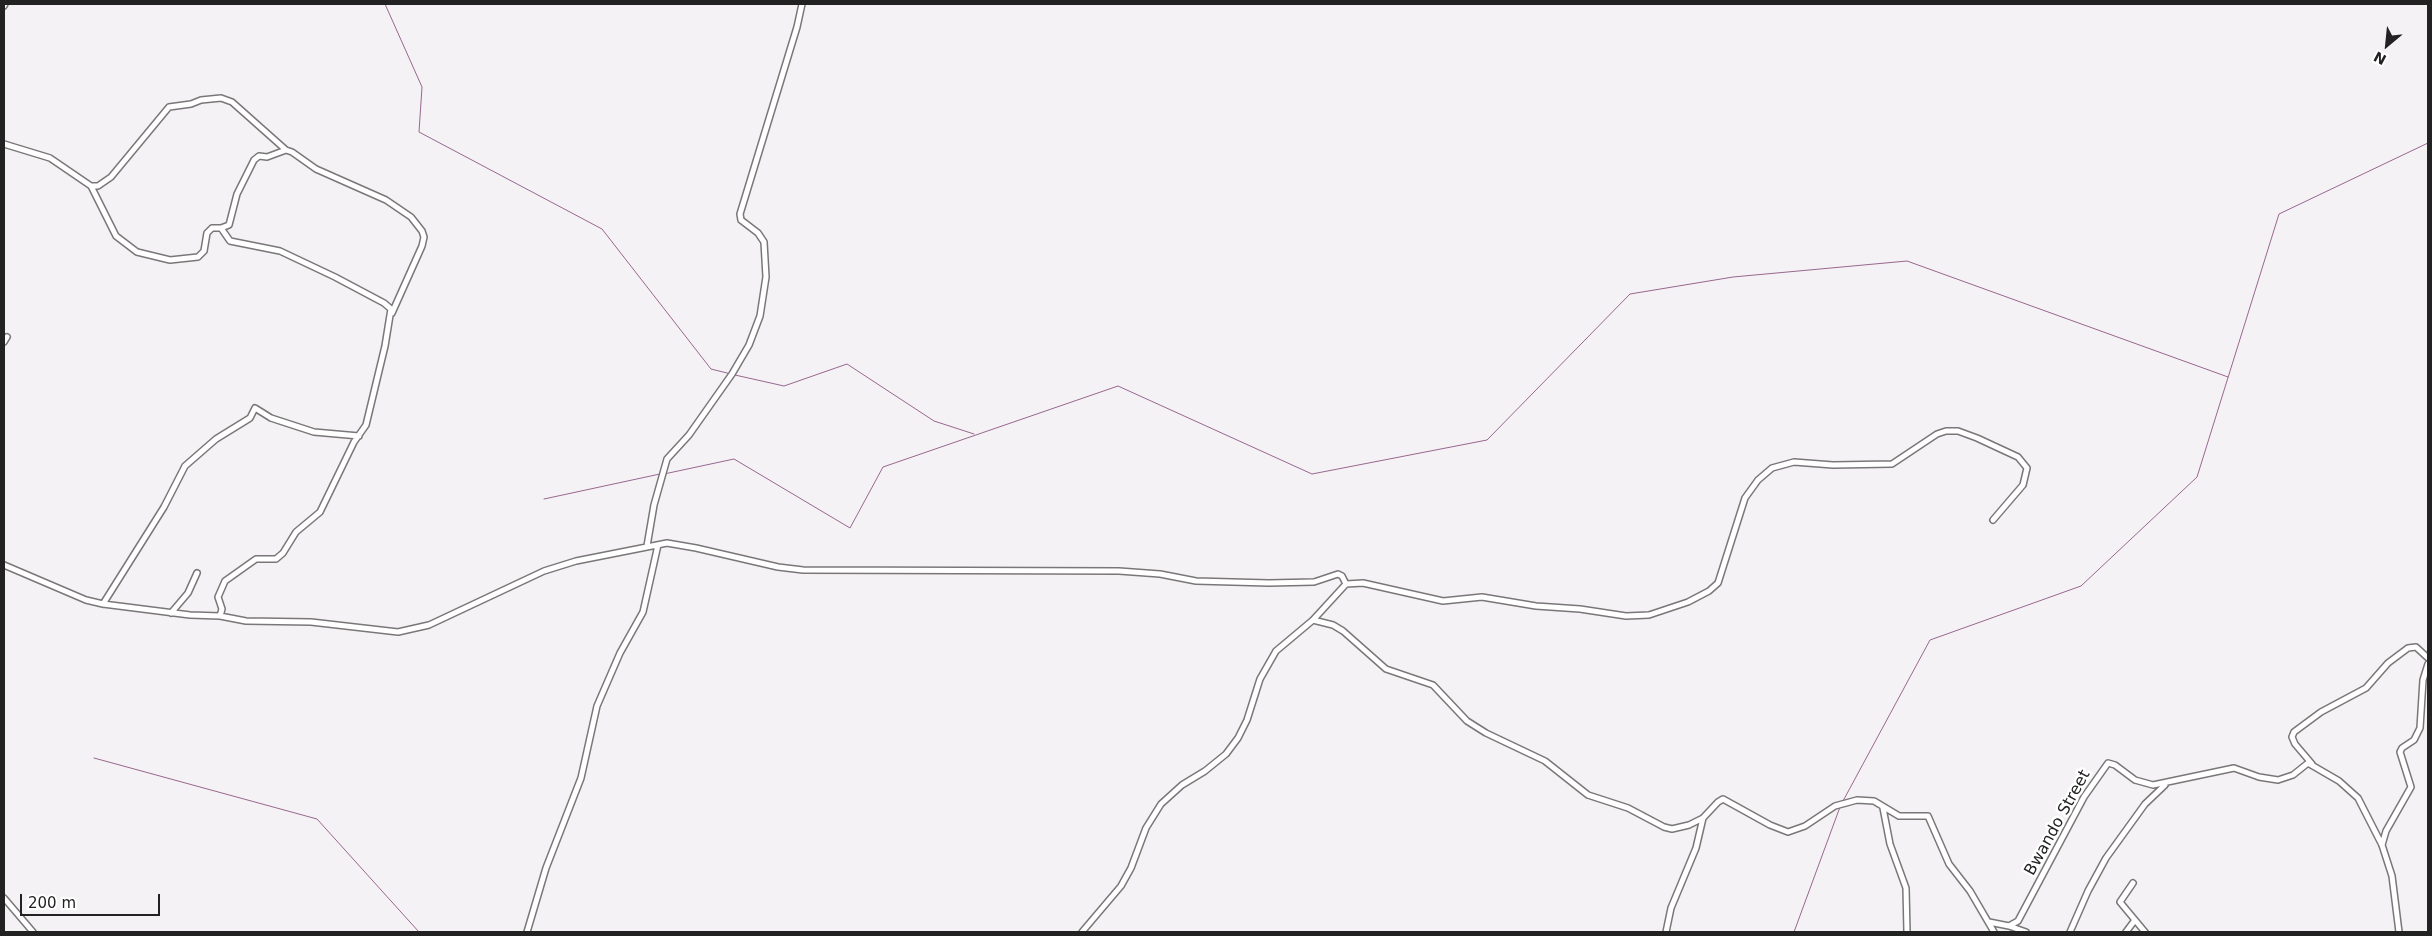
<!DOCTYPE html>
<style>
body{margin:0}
#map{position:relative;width:2432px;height:936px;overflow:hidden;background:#f4f2f4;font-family:"DejaVu Sans",sans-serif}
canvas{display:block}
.frame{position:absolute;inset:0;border:5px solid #232223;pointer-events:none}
.north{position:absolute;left:2362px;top:20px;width:50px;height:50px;-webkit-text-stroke:4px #fff;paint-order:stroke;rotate:208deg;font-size:14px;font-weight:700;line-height:20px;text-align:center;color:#232223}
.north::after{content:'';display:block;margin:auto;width:18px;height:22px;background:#232223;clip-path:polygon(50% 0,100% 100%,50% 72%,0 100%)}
.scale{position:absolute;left:20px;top:894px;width:140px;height:22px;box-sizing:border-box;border:2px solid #232223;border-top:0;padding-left:6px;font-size:15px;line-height:18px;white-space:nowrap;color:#232223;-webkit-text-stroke:4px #fff;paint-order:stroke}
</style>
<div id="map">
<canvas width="2432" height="936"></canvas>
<div class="frame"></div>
<div class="north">N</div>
<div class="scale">200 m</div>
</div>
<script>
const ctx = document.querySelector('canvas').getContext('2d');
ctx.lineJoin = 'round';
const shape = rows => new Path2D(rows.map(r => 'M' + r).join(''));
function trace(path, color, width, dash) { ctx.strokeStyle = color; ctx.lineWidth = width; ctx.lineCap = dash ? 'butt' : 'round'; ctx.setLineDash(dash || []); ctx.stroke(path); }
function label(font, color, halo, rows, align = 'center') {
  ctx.font = font + ' "DejaVu Sans",sans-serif'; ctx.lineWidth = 5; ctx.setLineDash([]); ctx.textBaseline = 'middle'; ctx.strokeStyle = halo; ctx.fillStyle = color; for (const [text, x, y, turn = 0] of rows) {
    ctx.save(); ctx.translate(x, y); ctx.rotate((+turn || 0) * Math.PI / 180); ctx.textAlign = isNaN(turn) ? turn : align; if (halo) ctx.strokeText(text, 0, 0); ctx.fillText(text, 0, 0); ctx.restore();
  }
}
trace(shape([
 [385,4,422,87,419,132,602,229,711,369,731,374],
 [735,375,784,386,847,364,934,421,974,434],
 [664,474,734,459,850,528,883,467,1118,386,1312,474,1487,440,1630,294,1733,277,1907,261,2228,377],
 [544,499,660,474],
 [94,758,317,819,419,932],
 [1843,801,1930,640,2081,586,2197,477,2279,214,2428,143],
 [1794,932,1840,807]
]), '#98678e', 1);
const street = shape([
 [4,6,5,4],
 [4,144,50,158,91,186,116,236,137,252,170,260,198,257,204,251,207,233,212,228,221,228,230,241,280,251,335,277,384,303,391,309,385,346,366,425,354,442,320,512,296,532,283,553,276,559,256,559,225,581,218,597,222,609,220,616],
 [91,186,98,186,111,177,169,107,191,104,201,100,221,98,232,102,286,150],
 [221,228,229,225,237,194,254,160,259,156,267,157,286,150,292,152,316,169,386,200,411,217,422,231,424,237,422,246,392,313],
 [4,342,7,337],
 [647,546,654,505,667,459,689,435,732,374,749,345,760,316,766,277,764,242,758,233,741,220,740,214,797,27,802,4],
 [4,565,86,600,103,604,190,615,220,616,246,621,311,622,398,632,429,625,544,571,576,561,667,543,696,548,778,567,803,570,1119,571,1160,574,1196,581,1269,583,1314,582,1338,574,1342,576,1346,584],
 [103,604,164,507,185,466,216,439,250,418,255,408,271,418,314,432,359,436],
 [171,613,188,593,197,573],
 [1313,620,1333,625,1343,631,1386,669,1433,685,1467,721,1486,733,1545,761,1588,795,1628,808,1664,827,1672,829,1689,825,1703,818,1718,802,1723,799,1770,825,1788,832,1805,826,1835,806,1857,800,1874,801,1899,816,1928,816,1949,864,1970,891,1994,932],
 [2312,764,2295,744,2292,737,2294,732,2321,712,2366,688,2388,663,2408,648,2416,647,2428,658],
 [1883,808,1890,844,1906,888,1907,932],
 [2382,845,2386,831,2411,787,2400,752,2402,748,2414,740,2420,728,2423,680,2428,664],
 [2133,883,2120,902,2145,932],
 [4,898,33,932],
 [1989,922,2009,926,2018,921,2084,797,2108,763,2115,765,2135,780,2153,785,2234,768,2259,777,2278,780,2293,775,2308,763,2339,781,2358,798,2382,845,2392,876,2399,932],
 [2009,926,2026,932],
 [527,932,546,868,581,778,597,706,620,653,643,612,658,545],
 [1082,932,1121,886,1131,868,1146,828,1161,804,1182,785,1205,771,1226,754,1238,738,1247,720,1260,679,1276,651,1313,620,1346,584,1363,583,1443,601,1482,597,1536,606,1580,609,1626,616,1649,615,1688,602,1709,591,1718,583,1745,498,1758,480,1772,468,1794,462,1833,465,1892,464,1937,434,1946,431,1958,431,1977,438,2018,457,2027,468,2023,485,1993,520],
 [1666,932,1671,908,1696,848,1703,818],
 [2070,932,2088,891,2106,858,2145,804,2165,785],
 [2126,932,2135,920]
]);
trace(street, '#7a7779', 8);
trace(street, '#fff', 5);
label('16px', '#232223', '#fff', [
 ["Bwando Street",2058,823,-61]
]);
</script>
